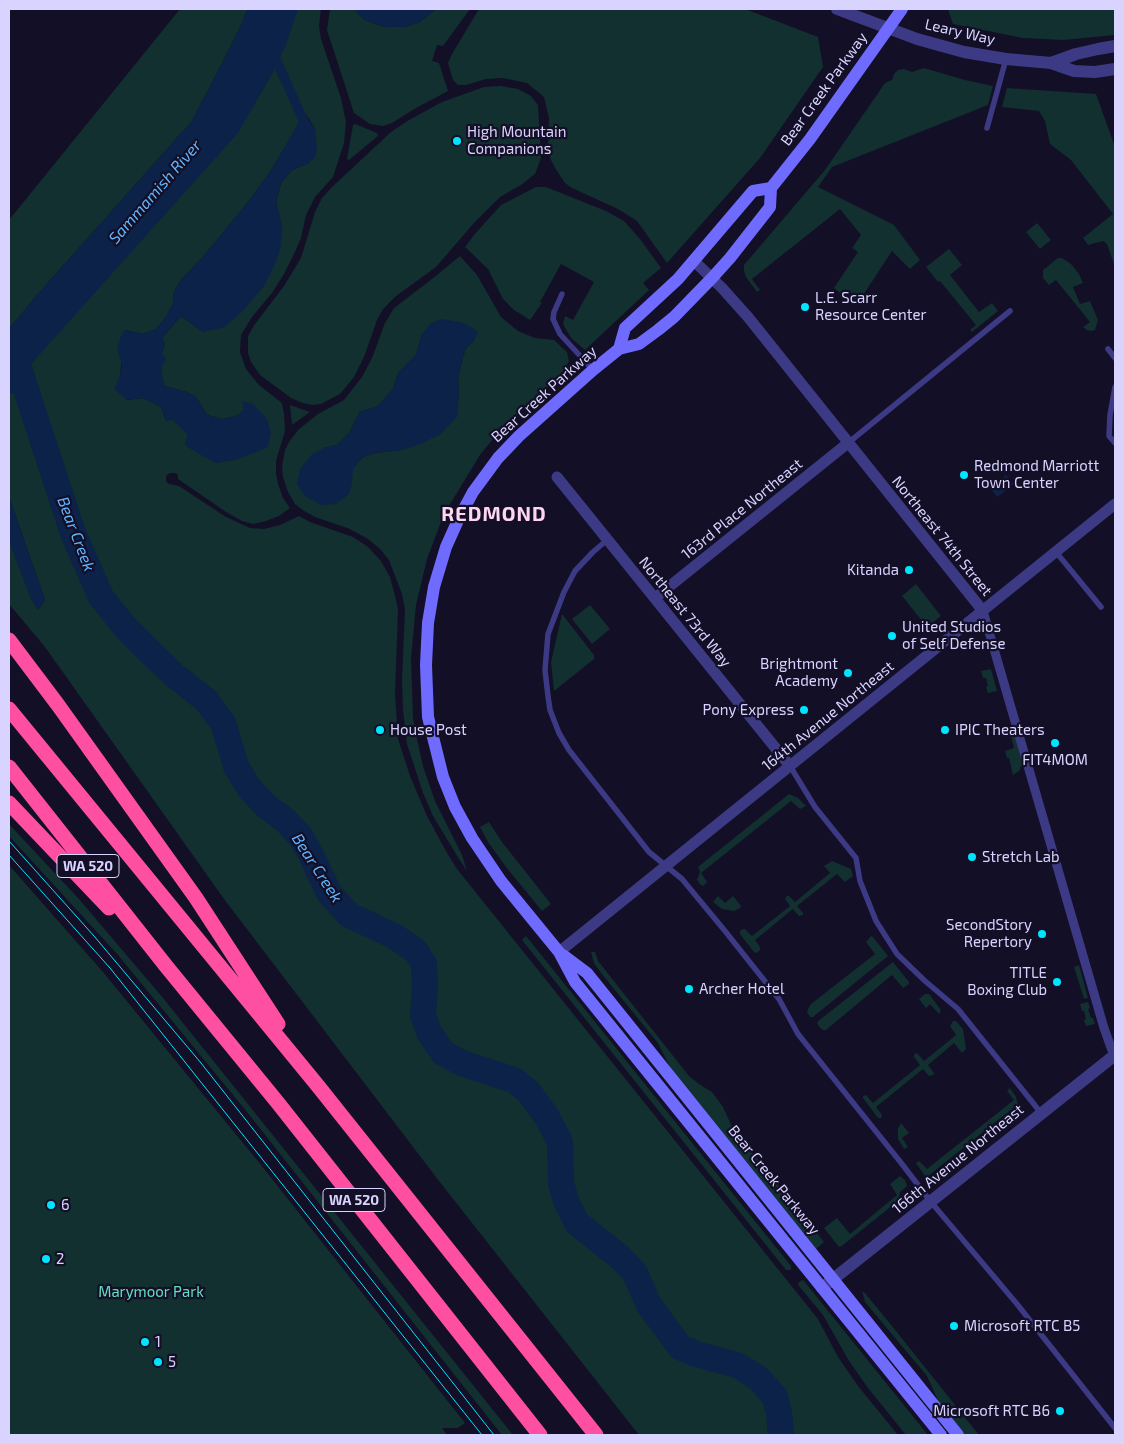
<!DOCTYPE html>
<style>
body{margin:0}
#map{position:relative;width:1124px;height:1444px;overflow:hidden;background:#130f26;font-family:"Exo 2",sans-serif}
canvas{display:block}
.frame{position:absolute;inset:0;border:10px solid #d9d4ff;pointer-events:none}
</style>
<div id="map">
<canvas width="1124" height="1444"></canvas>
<div class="frame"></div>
</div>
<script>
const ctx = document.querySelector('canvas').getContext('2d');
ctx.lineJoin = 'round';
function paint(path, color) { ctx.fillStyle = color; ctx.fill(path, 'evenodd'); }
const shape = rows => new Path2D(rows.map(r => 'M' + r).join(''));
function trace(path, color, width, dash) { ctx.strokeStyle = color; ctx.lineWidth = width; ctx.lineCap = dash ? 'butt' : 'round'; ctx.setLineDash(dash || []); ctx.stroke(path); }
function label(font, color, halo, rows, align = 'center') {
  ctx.font = font + ' "Exo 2",sans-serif'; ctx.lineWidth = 4.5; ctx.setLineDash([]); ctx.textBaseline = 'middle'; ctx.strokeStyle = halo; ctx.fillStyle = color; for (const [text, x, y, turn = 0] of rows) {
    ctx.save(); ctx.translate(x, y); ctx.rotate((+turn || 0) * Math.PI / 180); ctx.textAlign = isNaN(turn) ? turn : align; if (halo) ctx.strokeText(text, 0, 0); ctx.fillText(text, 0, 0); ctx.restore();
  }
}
paint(shape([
 [180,9,248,9,234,40,192,121,37,295,9,329,9,220],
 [297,9,321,9,319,26,321,39,341,98,346,122,344,143,333,177,315,197,306,215,301,238,294,254,284,274,272,293,252,317,241,335,240,352,246,369,259,385,282,403,284,414,285,431,276,461,276,473,278,484,283,498,290,508,279,516,266,521,253,524,242,521,226,512,178,479,178,475,175,473,170,473,166,476,166,481,169,484,179,486,226,517,250,528,264,529,280,525,299,516,310,522,353,537,368,547,381,561,390,577,396,600,398,610,395,694,398,739,410,776,427,816,447,853,457,869,806,1304,818,1319,838,1357,858,1386,898,1435,639,1435,439,1181,224,899,45,647,9,604,9,540,30,596,38,610,45,600,9,497,9,395,13,392,32,363],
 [275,68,315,128,309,163,292,170,281,183,276,202,282,226,203,332,181,316,162,338,165,345,162,353,161,369,164,386,187,392,196,397,207,415,221,419,234,417,240,414,244,409,217,463,185,445,188,434,172,419,166,421,161,407,143,398,127,400,120,376,125,330,143,334,156,329,166,317,173,303,174,292,180,281,208,251,251,198,272,169,300,121],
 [330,9,356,9,357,12,363,19,381,26,391,27,405,27,420,22,436,9,470,9,443,46,437,45,432,61,439,63,448,91,416,108,392,123,383,126,370,124,354,113,327,30],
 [479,9,745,9,818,37,823,67,760,158,667,263,637,221,618,209,572,188,565,183,555,168,550,158,548,144,549,118,544,97,527,83,503,78,486,79,466,85,458,85,453,80,448,63,452,54],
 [948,9,1115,9,1115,35,1063,40,1023,38,953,24],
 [924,68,965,80,993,86,988,105,832,167,818,187,894,225,920,260,910,269,892,251,856,306,834,288,858,252,852,248,861,235,840,209,752,279,760,290,757,292,746,277,744,271,744,265,825,170,885,83,892,80,894,74,898,70,904,69,912,72],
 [501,86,518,89,531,96,538,105,541,158,535,174,521,185,500,197,474,223,436,267,396,296,383,309,377,320,364,357,354,377,340,394,321,404,312,405,303,403,291,398,260,375,251,362,248,353,248,336,255,324,284,286,301,258,315,212,322,198,332,187,391,132,409,120,442,102,484,87],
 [1007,88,1096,94,1115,147,1115,267,1107,244,1103,241,1088,245,1083,238,1113,214,1071,160,1050,144,1045,121,1039,111,1002,107],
 [355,124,377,133,378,136,349,160,347,159,353,125],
 [536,187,546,187,606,211,624,221,640,239,661,268,643,283,649,290,585,350,571,338,563,324,565,316,573,320,594,282,561,264,540,302,542,303,530,320,514,310,503,299,488,269,465,247,474,235,501,205],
 [1037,223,1051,240,1040,249,1026,232],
 [949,249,962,265,950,275,979,312,992,303,998,311,972,332,970,330,976,325,940,281,938,282,926,267],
 [460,256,477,275,501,317,518,331,535,338,554,340,567,352,569,361,563,372,496,435,480,455,444,514,427,559,416,605,411,658,413,718,418,744,423,766,435,801,462,855,467,871,459,859,433,816,423,793,407,744,403,710,402,680,405,609,402,594,389,560,380,549,368,539,350,529,315,517,304,511,295,504,288,492,283,477,282,466,285,450,289,442,298,430,318,414,344,400,362,377,372,358,385,323,394,308,432,279],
 [422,334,474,341,466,348,462,360,458,379,459,393,456,417,440,434,402,450,375,453,363,457,352,469,352,484,324,448,337,445,349,433,360,412,378,406,393,389,398,373,416,355],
 [1058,258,1062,258,1071,264,1079,274,1083,283,1073,287,1080,304,1090,301,1098,320,1095,330,1091,331,1087,330,1083,327,1090,322,1056,280,1049,285,1043,278,1043,270],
 [290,405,310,412,292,425],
 [916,584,941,616,927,627,902,596],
 [590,605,610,629,592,644,572,619],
 [562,614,594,655,594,659,554,691,551,662],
 [991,669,997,691,988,693,986,687,988,686,986,678,983,678,981,671],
 [1015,735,1025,767,1020,767,1020,770,1013,775,1009,758,1007,758,1005,751,1014,748,1011,736],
 [789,794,798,798,806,806,800,809,791,801,701,873,707,882,703,886,701,885,697,880,700,872,698,867],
 [489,822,502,842,551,904,542,911,506,867,488,842,480,827],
 [9,824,79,899,163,998,513,1435,502,1435,247,1112,118,955,9,836],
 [832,861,851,869,853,876,845,882,837,874,797,906,803,913,803,915,799,916,793,909,755,940,760,947,760,950,757,953,754,952,740,934,740,931,743,929,745,929,752,936,790,906,785,899,787,896,789,896,795,902,830,873,824,866],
 [9,865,103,972,261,1165,465,1423,458,1428,442,1428,447,1435,9,1435],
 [718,896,725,903,733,896,741,906,740,908,734,911,722,909,713,902],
 [526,936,791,1266,791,1270,786,1270,522,940],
 [871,936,873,937,888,956,813,1017,810,1017,807,1012,808,1009,811,1004,875,954,866,942],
 [591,952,595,952,598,961,602,966,689,1076,699,1084,712,1092,723,1107,733,1129,824,1242,816,1249,673,1073,658,1043,601,973,594,963],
 [893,962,909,982,909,984,903,988,892,975,826,1030,823,1030,819,1027,817,1022],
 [1079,965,1088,998,1084,999,1074,967],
 [925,994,929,994,941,1010,939,1014,930,1004,926,1008,919,999],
 [1088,1002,1090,1008,1088,1009,1091,1018,1093,1018,1095,1024,1086,1026,1084,1020,1086,1019,1084,1011,1082,1011,1080,1004],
 [953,1021,956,1021,963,1029,966,1049,962,1053,954,1043,928,1065,934,1073,933,1075,929,1076,923,1069,876,1107,882,1115,881,1118,878,1118,863,1098,863,1096,866,1095,873,1103,920,1065,914,1057,914,1055,916,1053,918,1054,924,1061,956,1035,950,1026],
 [1010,1088,1016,1097,1018,1104,927,1177,925,1176,916,1163,919,1161,927,1169,1014,1100,1007,1091],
 [901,1123,909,1133,902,1138,908,1147,904,1149,898,1139,898,1128],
 [900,1176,905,1180,907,1186,900,1192,898,1201,843,1245,839,1247,824,1228,837,1218,850,1234,897,1195,890,1184],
 [802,1280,804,1281,928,1435,906,1435,868,1388,849,1361,823,1315,799,1286,798,1283],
 [862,1291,865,1293,896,1331,979,1435,964,1435,941,1407,927,1376,865,1302]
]), '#12302f');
paint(shape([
 [248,9,298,9,286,45,280,57,308,119,315,128,317,147,315,157,309,163,292,170,281,183,276,202,282,226,281,246,276,262,264,286,244,310,225,327,203,332,181,316,162,338,165,345,162,353,166,359,161,369,164,386,187,392,196,397,207,415,221,419,234,417,240,414,244,409,242,401,253,404,267,419,271,433,268,447,239,459,217,463,199,454,185,445,188,434,172,419,166,421,161,407,143,398,127,400,114,389,120,376,122,364,117,349,121,336,125,330,143,334,156,329,166,317,173,303,174,292,180,281,208,251,251,198,272,169,299,122,275,69,238,133,32,363,13,392,9,395,9,329,37,295,192,121,234,40],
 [356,9,436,9,420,22,405,27,391,27,381,26,363,19,356,12],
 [441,319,460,322,475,329,478,333,474,341,466,348,462,360,458,379,459,393,457,417,440,434,421,444,402,450,375,453,363,457,353,469,352,484,349,494,336,504,321,505,305,496,297,484,300,469,312,454,324,448,337,445,349,433,360,412,378,406,393,389,398,373,416,355,422,334,430,324],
 [1006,475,1014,484,997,497,990,488],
 [9,497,45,600,38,610,30,597,9,540]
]), '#0c2248');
trace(shape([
 [13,350,73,533,101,597,125,627,150,652,174,675,206,700,223,723,236,766,249,788,266,806,285,820,301,837,311,855,329,893,349,915,394,936,416,951,424,964,425,988,423,1015,429,1032,443,1053,464,1064,514,1080,528,1091,547,1117,560,1142,561,1183,566,1201,577,1223,621,1258,635,1273,649,1305,680,1347,696,1354,737,1365,758,1378,775,1397,779,1413,781,1435]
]), '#0c2248', 26);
trace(shape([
 [987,128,1006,59],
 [562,294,554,312,553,319,560,334,593,370],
 [1108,349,1115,358],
 [1115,387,1110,415,1109,436,1115,443],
 [848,443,1010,311],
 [607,540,593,552,575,571,564,592,548,634,545,670,548,696,550,710,559,733,569,750,649,852,682,879,725,931,779,999,798,1034,902,1164,931,1202,1017,1304,1115,1428],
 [1056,552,1101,607],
 [790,766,815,807,856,858,860,881,876,921,897,954,925,981,958,1009,1041,1113]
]), '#3d3a85', 5.5);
trace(shape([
 [983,611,1104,1028,1114,1056]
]), '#3d3a85', 9);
trace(shape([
 [694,261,722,288,748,317,983,611],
 [557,477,790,766],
 [655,598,848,443],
 [559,952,1115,504]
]), '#3d3a85', 11);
trace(shape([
 [837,9,917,39,964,52,1006,59,1051,63,1074,71,1095,72,1115,69],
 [1051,63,1076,54,1098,49,1115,46],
 [822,1288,1115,1055]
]), '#3d3a85', 12);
trace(shape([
 [902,9,810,139,771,188,770,207,730,258,712,278,674,317,658,330,639,344,619,349,593,370,519,436,498,458,473,492,459,518,446,547,434,587,428,623,426,665,428,717,443,777,455,807,472,838,501,881,559,952,575,982,941,1435],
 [619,349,625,328,678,279,753,191,771,188],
 [563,955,587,973,958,1435]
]), '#6f6bff', 12);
trace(shape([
 [9,640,58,705,196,898,278,1024],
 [9,709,318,1086,596,1435],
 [9,767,166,966,278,1103,540,1435],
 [9,803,109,908]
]), '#ff4fa3', 15);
trace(shape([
 [9,841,94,936,201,1063,494,1435],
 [9,855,110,968,482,1435]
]), '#00e5ff', 1);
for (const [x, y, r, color] of [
 [457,141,5,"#00e5ff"],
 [805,307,5,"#00e5ff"],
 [964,475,5,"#00e5ff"],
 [909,570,5,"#00e5ff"],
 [892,636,5,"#00e5ff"],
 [848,673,5,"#00e5ff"],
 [804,710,5,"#00e5ff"],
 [380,730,5,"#00e5ff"],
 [945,730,5,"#00e5ff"],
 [1055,743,5,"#00e5ff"],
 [972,857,5,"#00e5ff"],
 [1042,934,5,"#00e5ff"],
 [1057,982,5,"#00e5ff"],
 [689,989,5,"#00e5ff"],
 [51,1205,5,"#00e5ff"],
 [46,1259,5,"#00e5ff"],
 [954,1326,5,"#00e5ff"],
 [145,1342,5,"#00e5ff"],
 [158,1362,5,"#00e5ff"],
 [1060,1411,5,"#00e5ff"]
]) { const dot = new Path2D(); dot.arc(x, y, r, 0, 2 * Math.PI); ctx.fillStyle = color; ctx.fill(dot); trace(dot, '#130f26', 2); }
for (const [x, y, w] of [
 [88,866,62],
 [354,1200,62]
]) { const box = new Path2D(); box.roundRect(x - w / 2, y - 11.5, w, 23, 4); ctx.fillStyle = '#130f26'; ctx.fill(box); trace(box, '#d9d4ff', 1); }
label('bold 14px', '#d9d4ff', null, [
 ["WA 520",88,866],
 ["WA 520",354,1200]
]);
label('15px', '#d9d4ff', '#130f26', [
 ["Leary Way",960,32,13],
 ["Bear Creek Parkway",824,89,-54],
 ["Bear Creek Parkway",544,394,-42],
 ["163rd Place Northeast",742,509,-39],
 ["Northeast 74th Street",942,536,51],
 ["Northeast 73rd Way",685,612,51],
 ["164th Avenue Northeast",828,716,-39],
 ["166th Avenue Northeast",958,1159,-39],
 ["Bear Creek Parkway",774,1180,51]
]);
label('15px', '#d9d4ff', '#130f26', [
 ["High Mountain",467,132],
 ["Companions",467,149],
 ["L.E. Scarr",815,298],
 ["Resource Center",815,315],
 ["Redmond Marriott",974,466],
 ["Town Center",974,483],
 ["Kitanda",899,570,"right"],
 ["United Studios",902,627],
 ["of Self Defense",902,644],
 ["Brightmont",838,664,"right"],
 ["Academy",838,681,"right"],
 ["Pony Express",794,710,"right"],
 ["House Post",390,730],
 ["IPIC Theaters",955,730],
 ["FIT4MOM",1055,760,"center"],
 ["Stretch Lab",982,857],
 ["SecondStory",1032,925,"right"],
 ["Repertory",1032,942,"right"],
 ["TITLE",1047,973,"right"],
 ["Boxing Club",1047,990,"right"],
 ["Archer Hotel",699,989],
 ["6",61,1205],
 ["2",56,1259],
 ["Microsoft RTC B5",964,1326],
 ["1",155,1342],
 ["5",168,1362],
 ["Microsoft RTC B6",1050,1411,"right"]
], 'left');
label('15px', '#5fe0c0', '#130f26', [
 ["Marymoor Park",151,1292]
]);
label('italic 16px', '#62b6ff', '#130f26', [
 ["Sammamish River",155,192,-49],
 ["Bear Creek",76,534,69],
 ["Bear Creek",317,868,57]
]);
ctx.letterSpacing = '1px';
label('bold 20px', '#ffd6f0', '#130f26', [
 ["REDMOND",494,514]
]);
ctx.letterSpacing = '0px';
</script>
